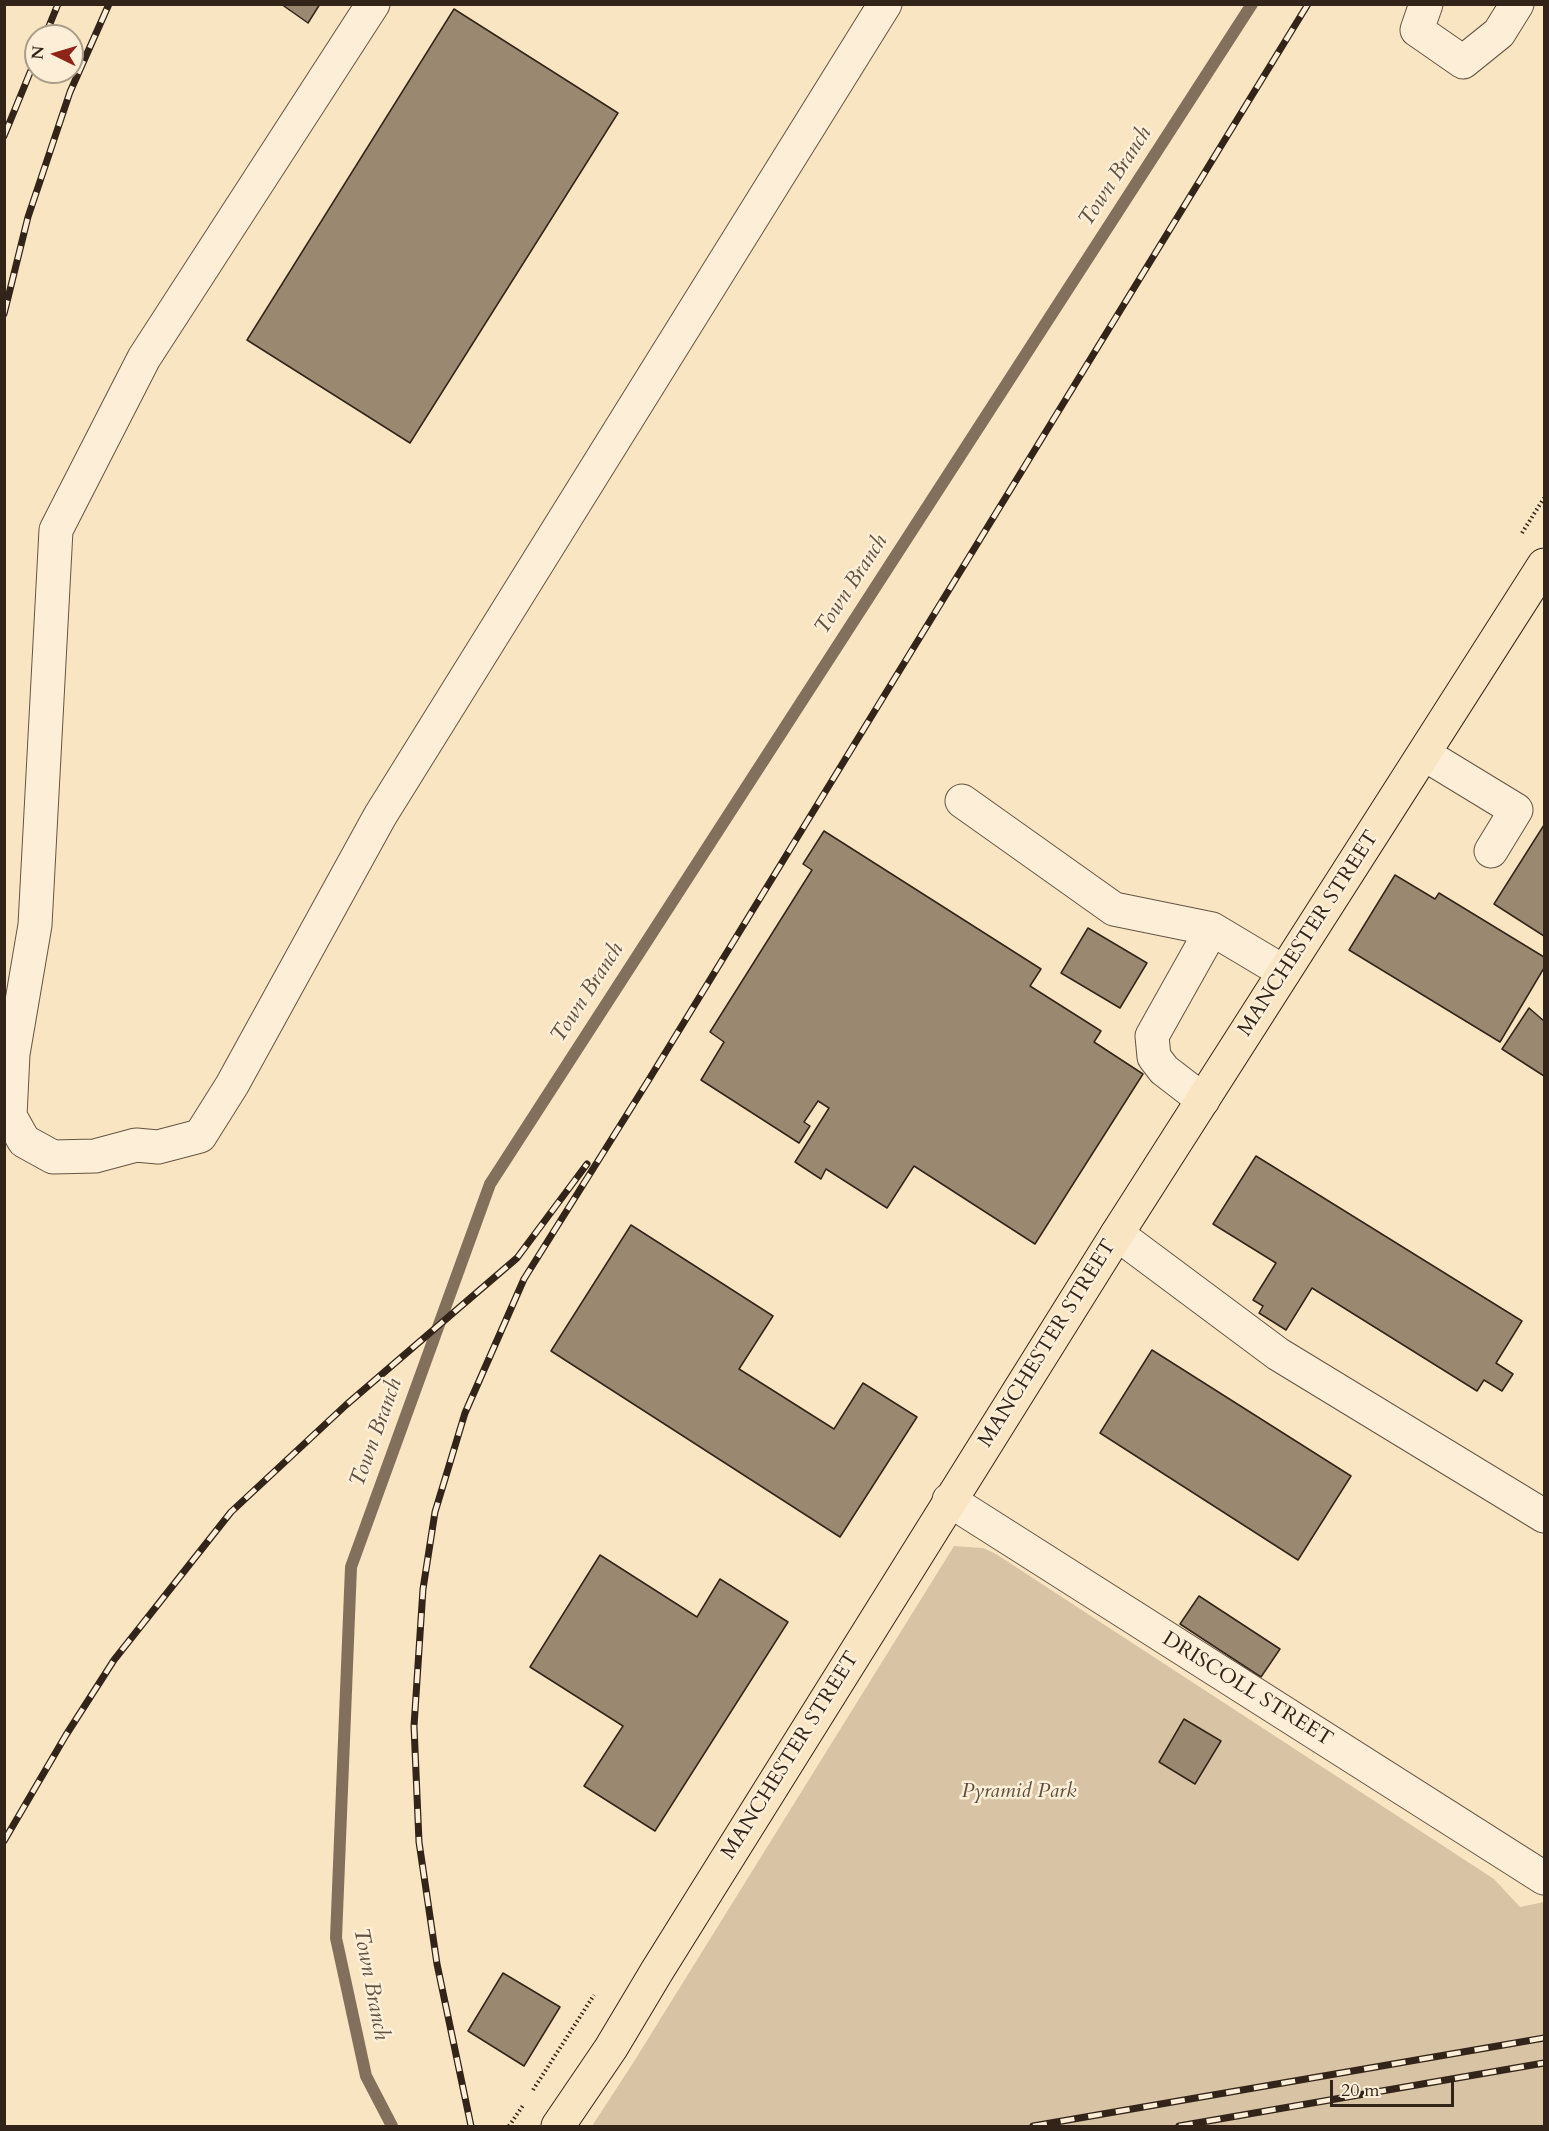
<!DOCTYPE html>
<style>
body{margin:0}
#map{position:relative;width:1549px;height:2131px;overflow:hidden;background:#fae5c2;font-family:Cardo,serif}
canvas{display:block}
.frame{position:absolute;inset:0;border:6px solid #33241a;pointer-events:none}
.north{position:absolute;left:24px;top:24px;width:60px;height:60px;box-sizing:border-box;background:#fceed7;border:2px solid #ac9d8b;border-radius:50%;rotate:275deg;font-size:16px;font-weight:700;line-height:24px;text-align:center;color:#33241a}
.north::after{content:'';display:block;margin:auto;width:21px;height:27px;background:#8f2418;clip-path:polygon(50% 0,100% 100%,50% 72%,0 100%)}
.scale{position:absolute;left:1330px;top:2080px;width:124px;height:27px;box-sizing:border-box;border:3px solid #33241a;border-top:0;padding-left:8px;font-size:18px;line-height:21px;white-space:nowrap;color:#33241a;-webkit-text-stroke:4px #fceed7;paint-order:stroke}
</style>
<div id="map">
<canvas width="1549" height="2131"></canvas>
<div class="frame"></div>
<div class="north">N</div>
<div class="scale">20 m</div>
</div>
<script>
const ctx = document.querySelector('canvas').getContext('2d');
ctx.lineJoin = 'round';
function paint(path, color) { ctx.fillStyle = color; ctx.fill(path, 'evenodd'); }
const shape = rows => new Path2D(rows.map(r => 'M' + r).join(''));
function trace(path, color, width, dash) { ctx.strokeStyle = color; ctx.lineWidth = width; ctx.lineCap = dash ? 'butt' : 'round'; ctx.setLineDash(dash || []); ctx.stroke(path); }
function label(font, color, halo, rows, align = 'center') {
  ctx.font = font + ' Cardo,serif'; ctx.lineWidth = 5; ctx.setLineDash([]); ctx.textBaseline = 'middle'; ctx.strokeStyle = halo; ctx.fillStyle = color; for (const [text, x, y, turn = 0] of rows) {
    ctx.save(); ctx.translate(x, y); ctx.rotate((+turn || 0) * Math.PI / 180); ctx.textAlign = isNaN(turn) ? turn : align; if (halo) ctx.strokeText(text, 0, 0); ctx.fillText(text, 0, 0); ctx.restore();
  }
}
paint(shape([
 [954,1546,983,1548,996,1554,1494,1879,1520,1907,1544,1902,1544,2126,592,2126,633,2063]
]), '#d8c4a5');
trace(shape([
 [392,2126,366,2076,336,1938,351,1567,490,1184,1252,4]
]), '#82705d', 12);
const building = shape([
 [281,4,320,4,308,23,281,4],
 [454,9,618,113,410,443,247,340,454,9],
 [1544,825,1544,936,1494,904,1544,825],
 [824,831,1041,969,1030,986,1101,1031,1094,1042,1143,1074,1035,1244,914,1166,887,1208,826,1169,821,1179,795,1162,829,1108,818,1101,804,1122,810,1126,799,1143,701,1080,724,1042,710,1032,812,870,803,864,824,831],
 [1395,875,1435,899,1439,893,1544,957,1544,968,1500,1042,1349,950,1395,875],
 [1088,928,1147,963,1120,1008,1061,973,1088,928],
 [1529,1008,1544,1021,1544,1076,1502,1049,1529,1008],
 [1256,1156,1522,1321,1496,1363,1513,1374,1502,1391,1484,1380,1477,1391,1312,1288,1286,1330,1259,1313,1263,1306,1253,1300,1276,1263,1213,1224,1256,1156],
 [631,1225,773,1316,739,1369,834,1429,863,1383,917,1417,840,1537,551,1351,631,1225],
 [1152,1350,1351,1476,1298,1560,1100,1433,1152,1350],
 [600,1555,697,1617,720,1579,788,1622,655,1831,584,1786,623,1726,530,1667,600,1555],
 [1199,1596,1280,1649,1261,1677,1180,1624,1199,1596],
 [1184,1719,1221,1741,1195,1784,1159,1762,1184,1719],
 [503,1973,560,2007,524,2066,468,2031,503,1973]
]);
paint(building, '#9a8871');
trace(building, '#33241a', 1.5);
const minor = shape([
 [373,4,144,358,56,530,35,925,13,1054,10,1116,24,1141,53,1157,95,1156,136,1145,158,1147,200,1136,232,1085,380,816,885,4],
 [1426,4,1417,30,1463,62,1499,33,1517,4],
 [1424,754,1516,810,1491,851],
 [962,801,1114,909,1212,929],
 [1203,1100,1164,1070,1154,1057,1152,1036,1212,929,1284,972],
 [1117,1234,1278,1354,1544,1516],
 [949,1500,1544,1878]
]);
const major = shape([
 [558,2126,611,2048,657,1971,1117,1234,1544,565]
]);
trace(minor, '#655444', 35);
trace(major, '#33241a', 35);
trace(shape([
 [1522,533,1544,498],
 [533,2090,594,1995],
 [509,2126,524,2104]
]), '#33241a', 4, [1.5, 3]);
trace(minor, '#fceed7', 33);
trace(major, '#fae5c2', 33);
const rail = shape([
 [45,36,58,4],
 [4,136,36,58],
 [4,314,28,217,70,92,109,4],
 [4,1841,66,1735,114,1660,231,1512,346,1405,517,1258,587,1164],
 [471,2126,437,1964,419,1842,414,1726,423,1589,435,1512,465,1413,524,1279,648,1081,1308,4],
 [1033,2126,1544,2038],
 [1179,2126,1544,2063]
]);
trace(rail, '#33241a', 7);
trace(rail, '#fceed7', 4.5, [14]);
label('21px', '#33241a', '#fceed7', [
 ["MANCHESTER STREET",1309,934,-57],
 ["MANCHESTER STREET",1048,1344,-58],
 ["DRISCOLL STREET",1247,1690,32],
 ["MANCHESTER STREET",791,1756,-58]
]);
label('italic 21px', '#5c4c3d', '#fceed7', [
 ["Pyramid Park",1019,1792]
]);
label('italic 22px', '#615041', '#fceed7', [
 ["Town Branch",1116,177,-57],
 ["Town Branch",852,585,-57],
 ["Town Branch",588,993,-57],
 ["Town Branch",377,1433,-70],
 ["Town Branch",370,1984,79]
]);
</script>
